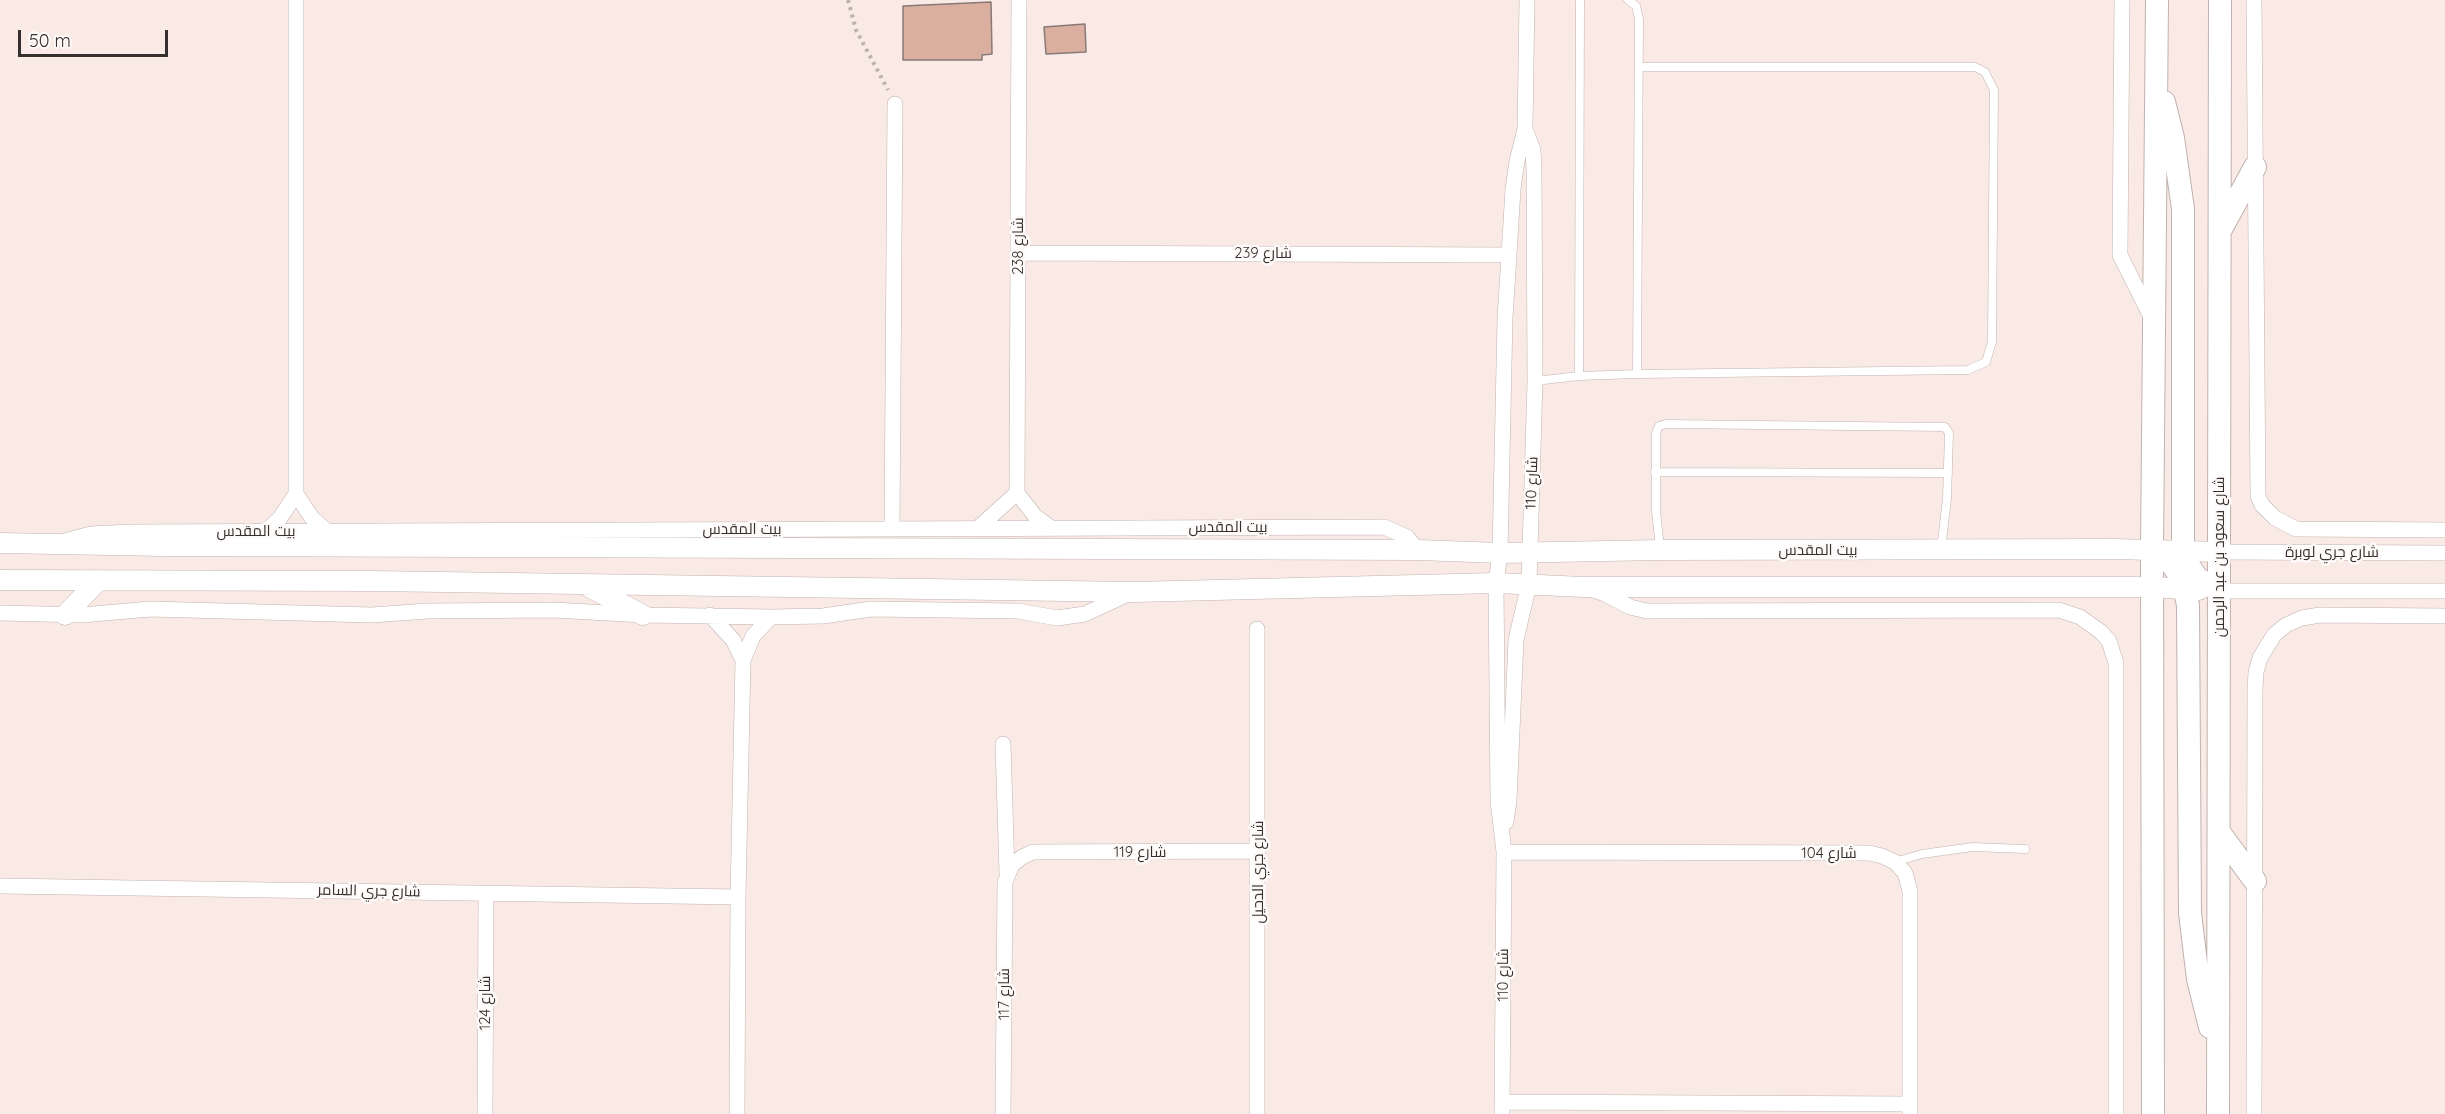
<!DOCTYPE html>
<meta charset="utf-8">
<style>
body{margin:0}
#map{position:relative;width:2445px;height:1114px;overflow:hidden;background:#f9eae6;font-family:Quicksand,sans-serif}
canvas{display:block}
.scale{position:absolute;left:18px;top:30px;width:150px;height:27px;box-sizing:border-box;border:3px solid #35302e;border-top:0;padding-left:8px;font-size:18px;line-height:21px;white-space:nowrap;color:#35302e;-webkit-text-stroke:4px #fdfaf9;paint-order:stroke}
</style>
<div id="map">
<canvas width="2445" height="1114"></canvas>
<div class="scale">50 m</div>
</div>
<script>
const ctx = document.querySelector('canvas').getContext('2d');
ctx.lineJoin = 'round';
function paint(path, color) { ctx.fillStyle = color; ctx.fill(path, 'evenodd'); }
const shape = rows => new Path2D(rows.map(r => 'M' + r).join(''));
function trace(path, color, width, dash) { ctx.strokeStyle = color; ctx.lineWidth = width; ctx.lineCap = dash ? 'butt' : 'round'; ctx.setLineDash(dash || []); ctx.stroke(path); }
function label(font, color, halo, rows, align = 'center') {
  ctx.font = font + ' Quicksand,Cairo,sans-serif'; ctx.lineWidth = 5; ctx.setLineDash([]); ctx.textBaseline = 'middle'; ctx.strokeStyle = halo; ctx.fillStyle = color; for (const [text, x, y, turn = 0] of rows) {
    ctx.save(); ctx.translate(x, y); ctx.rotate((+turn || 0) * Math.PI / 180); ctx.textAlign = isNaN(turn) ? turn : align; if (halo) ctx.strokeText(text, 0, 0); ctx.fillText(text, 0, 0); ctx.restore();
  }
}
const building = shape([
 [991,2,992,54,982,55,982,60,903,60,903,6,991,2],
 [1085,24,1086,52,1046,54,1044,27,1085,24]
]);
paint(building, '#dbafa0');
trace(building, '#877a76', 1.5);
const service = shape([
 [1637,374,1968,370,1986,362,1992,342,1994,90,1985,72,1975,67,1639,67],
 [1579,376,1580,0],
 [1535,381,1579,376,1637,374,1639,19,1636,6,1628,0],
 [1655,472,1948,473],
 [1660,548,1656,511,1656,433,1659,426,1666,424,1945,427,1949,433,1947,499,1941,549],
 [1895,862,1922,854,1973,847,2025,849]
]);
const minor = shape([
 [296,0,296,494,312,518,327,531],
 [1019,0,1017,493,1035,516,1051,528],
 [2122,0,2120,255,2151,317],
 [2254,0,2258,496,2262,505,2275,518,2296,529,2445,530],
 [1018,253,1509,255],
 [978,528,1017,493],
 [892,529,895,104],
 [266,531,280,518,296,494],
 [68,540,91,534,130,532,1384,527,1407,537,1418,550],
 [2219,552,2445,553],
 [1593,590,1605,594,1630,607,1647,611,2059,610,2080,617,2101,632,2109,641,2116,663,2116,1114],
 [2219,591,2445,591],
 [0,613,82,615,150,609,372,615,427,611,554,610,643,615,771,617,823,616,871,609,1018,611,1057,618,1085,614,1130,593],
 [710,615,733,640,743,660],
 [1257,629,1257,1114],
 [1003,744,1007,874],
 [1506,822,1509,801,1516,640,1529,584,1535,381,1534,168,1533,150,1525,129],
 [1504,852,1869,853,1882,856,1895,862,1905,873,1910,891,1910,1114],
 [0,886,738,897],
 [1502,1102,1910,1104],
 [485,1114,486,893],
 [737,1114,738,897,743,660,753,636,771,617],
 [1003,1114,1005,882,1012,865,1022,857,1033,852,1258,851],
 [1502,1114,1504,852,1498,801,1496,583,1500,553,1505,318,1509,255,1513,189,1517,161,1525,129,1527,0],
 [2254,1114,2255,690,2256,672,2260,658,2274,635,2286,625,2302,618,2320,615,2445,616]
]);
const tertiary = shape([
 [0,543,163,546,1418,550,1500,553,1660,550,2115,549,2219,552],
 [0,580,372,581,1135,592,1496,583,1583,587,2152,587,2199,590],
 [589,587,643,615],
 [65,615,97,582]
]);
const secondary = shape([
 [2164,102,2173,138,2183,209,2183,550,2186,561,2197,578,2219,591],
 [2220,231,2255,167],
 [2171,563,2182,579,2188,605,2190,913,2198,979,2210,1027],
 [2219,832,2255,881],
 [2153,1114,2152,549,2157,0],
 [2218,1114,2220,0]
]);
trace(service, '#c0b2ae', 9);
trace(minor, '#c0b2ae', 16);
trace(tertiary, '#c0b2ae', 21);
trace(secondary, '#c0b2ae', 24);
trace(shape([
 [848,0,856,30,888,90]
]), '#bdb1ae', 4, [3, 4.5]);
trace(service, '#fff', 8);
trace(minor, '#fff', 15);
trace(tertiary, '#fff', 20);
trace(secondary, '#fff', 22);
label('15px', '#35302e', '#fdfaf9', [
 ["شارع 238",1018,246,-90],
 ["شارع 239",1263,253],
 ["شارع 110",1532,483,-88],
 ["بيت المقدس",1228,527],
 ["بيت المقدس",742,529],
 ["بيت المقدس",256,531],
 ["بيت المقدس",1818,550],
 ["شارع جري لوبرة",2332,552],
 ["شارع سعود بن عبد الرحمن",2219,557,-90],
 ["شارع 119",1140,852],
 ["شارع 104",1829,853],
 ["شارع جري الدحيل",1258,872,-90],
 ["شارع جري السامر",369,891,1],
 ["شارع 110",1503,975,-90],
 ["شارع 117",1004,994,-90],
 ["شارع 124",485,1003,-90]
]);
</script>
